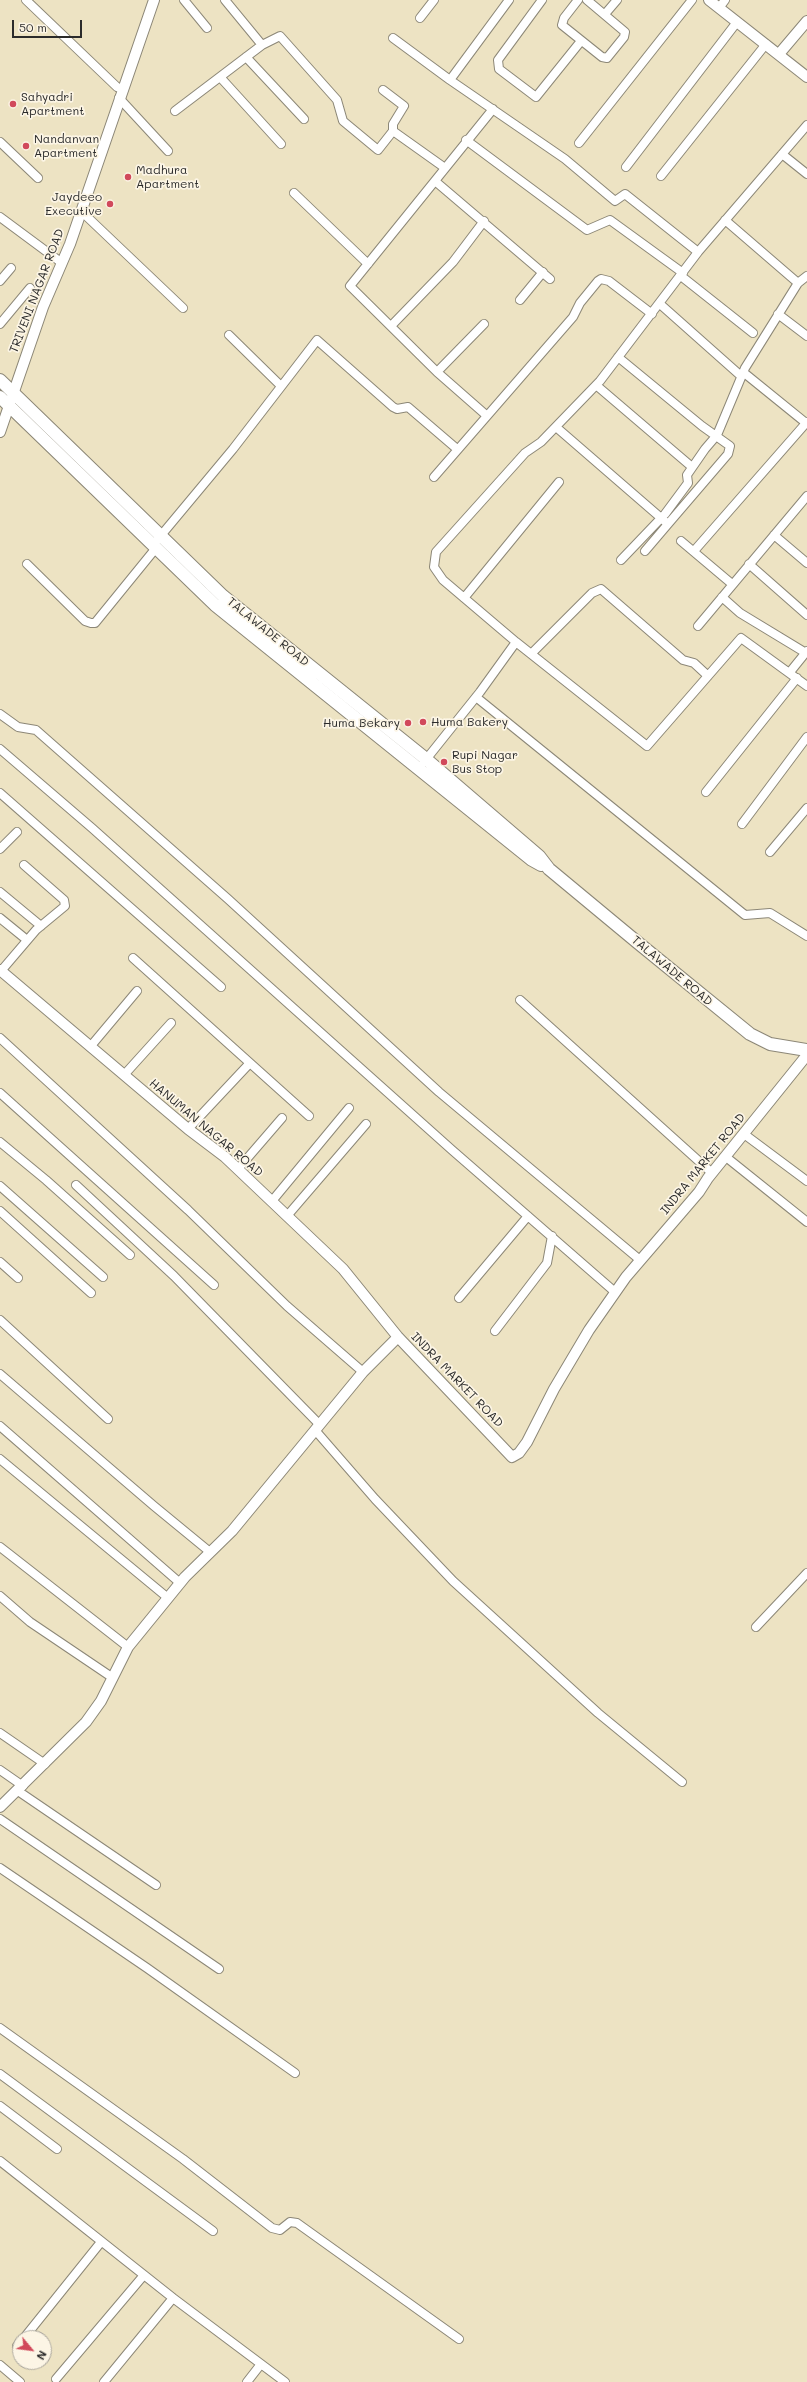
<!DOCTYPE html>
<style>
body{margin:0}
#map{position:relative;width:807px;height:2382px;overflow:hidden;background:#ede3c3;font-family:Mali,sans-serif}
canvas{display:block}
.north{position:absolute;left:12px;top:2330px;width:40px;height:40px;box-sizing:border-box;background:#fcf5e5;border:1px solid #a8a49b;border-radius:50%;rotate:119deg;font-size:11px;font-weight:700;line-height:16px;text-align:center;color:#2b2b2b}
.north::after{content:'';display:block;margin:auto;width:14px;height:18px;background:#d1495b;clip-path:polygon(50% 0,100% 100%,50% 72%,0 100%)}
.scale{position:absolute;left:12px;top:20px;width:70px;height:18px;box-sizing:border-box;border:2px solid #2b2b2b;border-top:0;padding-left:5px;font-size:12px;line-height:14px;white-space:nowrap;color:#2b2b2b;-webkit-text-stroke:3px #fcf5e5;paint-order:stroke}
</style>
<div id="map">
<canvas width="807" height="2382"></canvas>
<div class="north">N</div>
<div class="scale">50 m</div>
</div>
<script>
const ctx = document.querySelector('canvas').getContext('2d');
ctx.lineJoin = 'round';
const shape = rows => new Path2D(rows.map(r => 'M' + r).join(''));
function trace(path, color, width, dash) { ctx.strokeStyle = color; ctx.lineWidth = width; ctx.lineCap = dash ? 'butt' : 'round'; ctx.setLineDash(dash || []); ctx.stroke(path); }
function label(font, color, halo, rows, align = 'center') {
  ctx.font = font + ' Mali,sans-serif'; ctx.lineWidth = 3.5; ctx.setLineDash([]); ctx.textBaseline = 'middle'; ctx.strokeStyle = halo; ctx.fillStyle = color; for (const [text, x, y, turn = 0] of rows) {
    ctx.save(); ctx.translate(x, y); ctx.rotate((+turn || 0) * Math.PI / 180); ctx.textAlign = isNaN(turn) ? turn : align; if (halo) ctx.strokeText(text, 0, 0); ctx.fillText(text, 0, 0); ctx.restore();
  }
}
const minor = shape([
 [26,0,117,87,122,89],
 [184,0,207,28],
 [509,0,450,80,565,159,615,201,625,194,698,252],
 [542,0,498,60,499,69,536,97,581,41],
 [578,0,564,18,562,25,602,57,607,58,624,37,625,32,587,0],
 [719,8,725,0],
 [605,14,617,0],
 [420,18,434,0],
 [393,38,450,80],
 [262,45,280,36,337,100,343,121,378,150,393,131,445,168],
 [246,57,304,119],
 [220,77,281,144],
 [383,90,404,106,393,124,393,131],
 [119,98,168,151],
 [175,111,262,45,225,0],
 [466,140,587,230,610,220,683,273],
 [0,142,38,178],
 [579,143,692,0],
 [782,154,807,174],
 [626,167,737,22],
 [661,176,766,44],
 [435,181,550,279],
 [294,193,368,264],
 [81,211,183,308],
 [0,217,62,263],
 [725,220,798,283],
 [681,276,753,333],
 [0,281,11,268],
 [520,300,543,272],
 [660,304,741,376],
 [778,314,807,336],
 [0,324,30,288],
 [391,326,453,262,484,221],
 [229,335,281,386],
 [437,372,484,324],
 [743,372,806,423],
 [596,385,692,467],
 [486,415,437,372,350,286,493,109],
 [556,427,668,524,728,454,730,446,702,426,618,357],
 [434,477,573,317,580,303,598,281,601,279,609,281,652,314],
 [774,535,807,563],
 [681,541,732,584],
 [153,545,233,449,317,340,393,407,397,409,408,407,457,449],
 [645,551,668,524],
 [694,551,807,422],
 [621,560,665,514,688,483,687,475,705,449,717,435,745,368,798,283,807,276],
 [27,564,85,621,91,623,95,623,156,548],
 [749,564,807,615],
 [722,597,740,613,806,653],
 [464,598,559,482],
 [698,626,807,496],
 [516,642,647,746,741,638,807,686],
 [531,654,592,593,601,589,683,660,694,663,708,676],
 [790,672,807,651],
 [476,697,745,915,770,913,807,936],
 [0,714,18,727,36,730,228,899,439,1092,640,1260],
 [0,749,92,828,452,1150,615,1292],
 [424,762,480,692,516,642,443,580,434,567,436,552,525,453,541,442,600,381,698,252,807,125],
 [706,792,797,678],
 [0,793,221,987],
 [742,824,807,737],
 [0,849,17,832],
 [770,852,807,808],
 [0,892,41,926],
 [0,918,27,940],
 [133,958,309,1116],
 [1,971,36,930,65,906,64,900,24,865],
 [520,1000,712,1173],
 [0,1038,188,1210,287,1306,363,1372],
 [90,1047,137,991],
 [124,1075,171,1023],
 [0,1093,214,1285],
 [188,1129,249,1064],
 [744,1134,807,1181],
 [0,1142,46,1180,130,1255],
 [726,1157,807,1222],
 [238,1169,282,1118],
 [76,1185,174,1276,319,1424],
 [0,1186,103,1277],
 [272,1201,349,1108],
 [0,1211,91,1293],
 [287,1216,366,1124],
 [0,1262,18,1278],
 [459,1298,528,1216],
 [0,1320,108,1419],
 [495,1331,547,1263,552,1236],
 [0,1374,154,1506,210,1552],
 [0,1426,180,1583],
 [315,1430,375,1499,453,1581,598,1713,682,1782],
 [0,1459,168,1598],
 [0,1547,128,1647],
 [0,1596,30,1622,113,1678],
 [756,1627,807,1573],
 [0,1733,45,1764],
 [0,1770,23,1786],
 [18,1791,156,1885],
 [0,1819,219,1969],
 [0,1868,147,1968,295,2073],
 [0,2028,183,2159,272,2228,280,2230,290,2222,297,2223,459,2339],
 [0,2074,213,2231],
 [0,2106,57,2149],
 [0,2161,173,2298,285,2382],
 [24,2338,101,2242],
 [17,2346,20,2343],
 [0,2365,20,2382],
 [56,2379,144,2275],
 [104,2382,173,2298],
 [247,2382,261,2364]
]);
const tertiary = shape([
 [709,0,807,77],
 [779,54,807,21],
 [0,432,43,307,70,244,154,0],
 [0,970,188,1129,225,1157,343,1269,398,1337,512,1457,519,1453,527,1442,554,1389,589,1330,626,1277,699,1192,708,1178,807,1055],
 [0,1807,86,1722,101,1701,128,1647,185,1577,232,1531,363,1372,398,1337]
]);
const primary = shape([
 [0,380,223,596,426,759,539,856,549,869,637,942,750,1034,770,1044,807,1050],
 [0,397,215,605,532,860,541,865]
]);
trace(minor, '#8c8777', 10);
trace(tertiary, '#8c8777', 12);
trace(primary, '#8c8777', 14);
trace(minor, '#fff', 8);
trace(tertiary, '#fff', 10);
trace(primary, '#fff', 12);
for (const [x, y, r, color] of [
 [13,104,4,"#d1495b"],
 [26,146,4,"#d1495b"],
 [128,177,4,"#d1495b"],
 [110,204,4,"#d1495b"],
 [423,722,4,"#d1495b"],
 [408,723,4,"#d1495b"],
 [444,762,4,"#d1495b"]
]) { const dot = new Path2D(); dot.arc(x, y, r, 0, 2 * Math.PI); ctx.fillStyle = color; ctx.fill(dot); trace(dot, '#fcf5e5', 1.5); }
label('12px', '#2b2b2b', '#fcf5e5', [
 ["Sahyadri",21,97],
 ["Apartment",21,111],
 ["Nandanvan",34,139],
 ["Apartment",34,153],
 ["Madhura",136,170],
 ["Apartment",136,184],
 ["Jaydeeo",102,197,"right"],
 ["Executive",102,211,"right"],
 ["Huma Bakery",431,722],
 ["Huma Bekary",400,723,"right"],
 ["Rupi Nagar",452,755],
 ["Bus Stop",452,769]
], 'left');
label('12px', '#2b2b2b', '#fcf5e5', [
 ["TRIVENI NAGAR ROAD",37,291,-69],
 ["TALAWADE ROAD",268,632,39],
 ["TALAWADE ROAD",672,971,40],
 ["HANUMAN NAGAR ROAD",206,1128,40],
 ["INDRA MARKET ROAD",703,1164,-51],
 ["INDRA MARKET ROAD",457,1380,46]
]);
</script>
